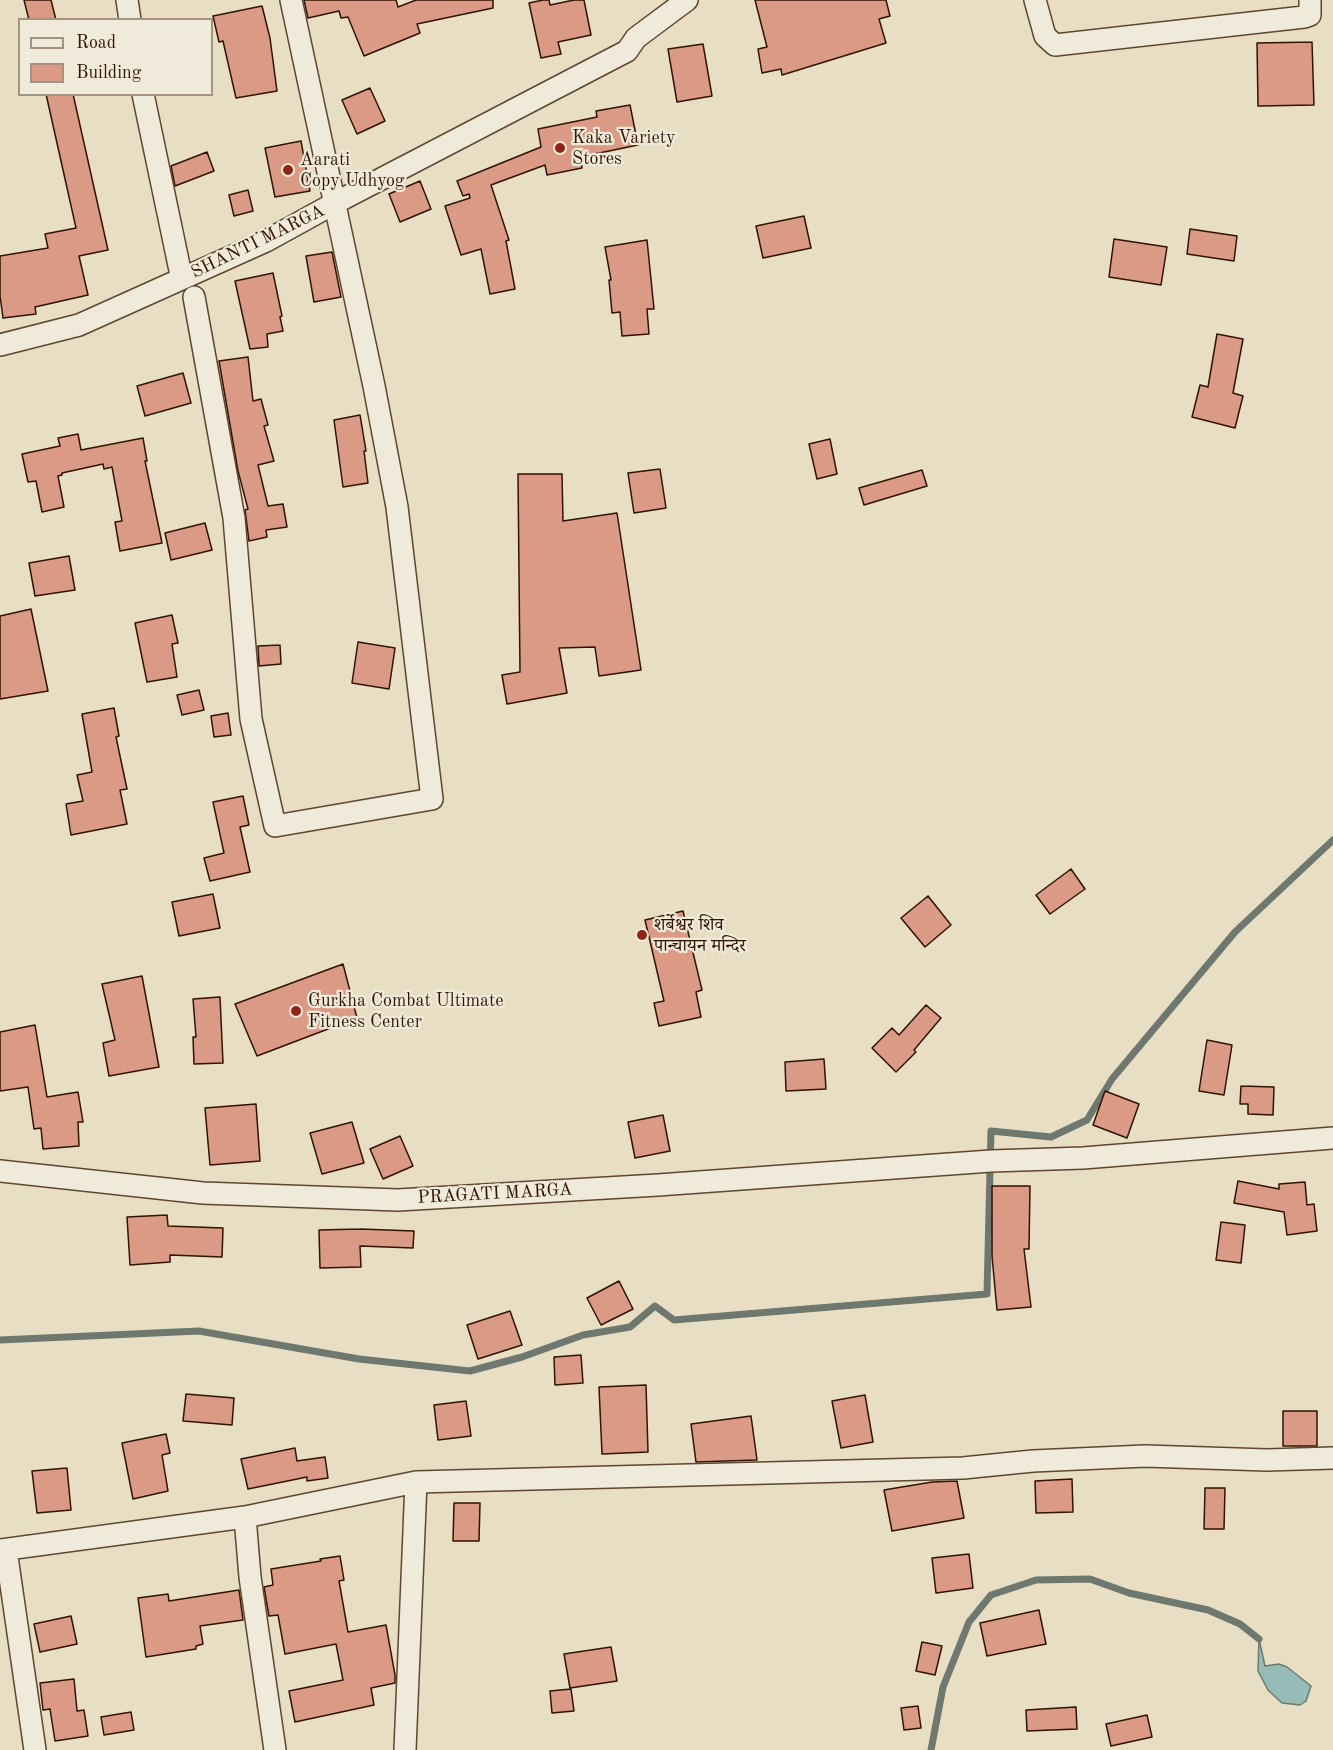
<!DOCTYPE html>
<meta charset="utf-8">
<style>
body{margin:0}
#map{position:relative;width:1333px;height:1750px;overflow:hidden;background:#e7dec4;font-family:"Old Standard TT",serif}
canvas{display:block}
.legend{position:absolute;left:18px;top:18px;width:195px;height:78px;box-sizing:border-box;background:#efead9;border:2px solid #a39482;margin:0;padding:8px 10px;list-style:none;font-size:18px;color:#301300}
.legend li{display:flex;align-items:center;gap:12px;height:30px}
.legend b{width:30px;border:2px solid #a39482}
</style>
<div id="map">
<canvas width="1333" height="1750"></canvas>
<ul class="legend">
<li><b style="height:8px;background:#efead9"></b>Road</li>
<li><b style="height:16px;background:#da9a86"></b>Building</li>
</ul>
</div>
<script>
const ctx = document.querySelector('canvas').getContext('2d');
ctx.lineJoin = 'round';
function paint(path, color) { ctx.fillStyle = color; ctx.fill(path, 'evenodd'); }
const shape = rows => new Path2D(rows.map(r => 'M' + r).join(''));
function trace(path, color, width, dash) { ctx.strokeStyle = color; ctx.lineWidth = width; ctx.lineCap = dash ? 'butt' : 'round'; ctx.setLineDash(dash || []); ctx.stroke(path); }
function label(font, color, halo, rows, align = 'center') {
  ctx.font = font + ' "Old Standard TT","Noto Serif Devanagari",serif'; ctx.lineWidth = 4.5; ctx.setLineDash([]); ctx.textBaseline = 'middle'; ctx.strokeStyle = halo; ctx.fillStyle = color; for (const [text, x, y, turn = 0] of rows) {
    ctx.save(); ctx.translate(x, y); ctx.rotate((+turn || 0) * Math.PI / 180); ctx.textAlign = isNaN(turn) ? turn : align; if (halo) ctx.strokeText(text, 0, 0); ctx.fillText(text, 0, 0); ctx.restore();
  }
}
const water = shape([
 [1259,1639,1265,1666,1279,1664,1287,1667,1311,1686,1306,1701,1300,1705,1282,1703,1268,1690,1258,1671,1259,1639]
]);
paint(water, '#97bcb7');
trace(water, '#6e786e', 1.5);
trace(shape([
 [0,1340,199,1331,359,1359,470,1371,522,1357,583,1335,630,1327,655,1306,674,1320,987,1294,991,1131,1051,1137,1087,1120,1112,1079,1235,932,1333,840],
 [931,1750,943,1687,969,1622,991,1595,1036,1580,1090,1579,1129,1593,1208,1610,1240,1624,1259,1639]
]), '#6e786e', 7);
const building = shape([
 [24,0,51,0,56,20,29,20,24,0],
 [304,0,396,0,398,7,416,0,493,0,493,8,417,24,420,33,364,56,348,17,341,18,339,11,308,18,304,0],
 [543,0,549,0,550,5,574,0,584,0,591,35,558,42,561,54,541,58,529,3,543,0],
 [755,0,886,0,890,16,879,19,886,43,782,75,781,69,762,73,758,49,767,47,755,0],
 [262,6,270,38,277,91,236,98,223,41,219,42,213,16,262,6],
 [1312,42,1314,105,1258,106,1257,43,1312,42],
 [703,44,712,96,677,102,668,49,703,44],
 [370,88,385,121,357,134,342,100,370,88],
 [46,94,73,94,108,250,79,256,88,295,35,307,36,314,3,318,0,296,0,256,48,248,45,234,76,228,46,94],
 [630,105,638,145,580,157,582,168,547,175,545,165,491,185,509,240,506,241,515,289,490,294,481,249,461,255,445,206,470,198,469,194,463,196,457,181,541,147,538,129,597,117,596,111,630,105],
 [301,141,310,191,275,197,265,148,301,141],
 [207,152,214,171,175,186,171,166,207,152],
 [420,181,431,209,400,222,389,194,420,181],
 [248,190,253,211,234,216,229,195,248,190],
 [804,216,811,248,763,258,756,226,804,216],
 [1190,229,1237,236,1234,261,1187,254,1190,229],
 [1114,239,1167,247,1161,285,1109,277,1114,239],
 [647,240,654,309,647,309,649,334,622,336,620,312,612,313,609,280,611,280,605,247,647,240],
 [332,252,341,297,314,302,306,256,332,252],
 [273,273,282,316,280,317,283,331,267,334,268,347,250,349,235,281,273,273],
 [1217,334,1243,339,1233,393,1243,396,1235,428,1192,417,1200,385,1208,387,1217,334],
 [248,357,253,401,261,399,268,425,264,426,274,461,258,465,268,506,283,504,287,527,266,530,267,537,249,541,245,510,248,509,238,471,219,361,248,357],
 [183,373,191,403,145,416,137,386,183,373],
 [360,415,366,451,364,451,368,483,343,487,334,420,360,415],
 [78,434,81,450,143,438,147,461,145,461,162,543,120,551,115,522,122,521,112,467,104,469,103,464,62,473,62,475,58,476,64,507,42,512,36,481,28,482,22,454,60,446,58,438,78,434],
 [830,439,837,474,817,479,809,444,830,439],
 [660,469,666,508,634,513,628,473,660,469],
 [922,470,927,486,864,505,859,488,922,470],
 [518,474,562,474,563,521,617,513,641,670,599,676,595,647,559,648,567,693,507,704,502,675,520,672,518,474],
 [205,523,212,550,171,560,165,533,205,523],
 [69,556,75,590,35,596,29,563,69,556],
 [31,609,48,691,0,699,0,616,31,609],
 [172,615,178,643,172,644,177,677,147,682,135,623,172,615],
 [358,642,395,648,389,689,352,683,358,642],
 [280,645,281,664,259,666,258,646,280,645],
 [199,690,204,710,182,715,177,695,199,690],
 [114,708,119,736,116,737,127,789,120,790,127,824,71,835,66,804,83,801,77,775,92,772,82,714,114,708],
 [228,713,231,735,214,737,211,716,228,713],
 [243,796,249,825,240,827,250,872,210,881,204,858,224,853,213,802,243,796],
 [1071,869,1085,889,1050,914,1036,895,1071,869],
 [213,894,220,928,179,936,172,902,213,894],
 [928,896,951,925,925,947,901,918,928,896],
 [683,911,702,990,696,992,701,1017,659,1026,654,1003,664,1001,645,920,683,911],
 [343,964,357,1018,257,1056,235,1004,343,964],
 [142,976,159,1067,109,1076,103,1043,115,1040,102,984,142,976],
 [220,997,223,1063,194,1064,193,1037,196,1037,193,999,220,997],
 [926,1005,941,1018,914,1050,916,1052,896,1072,872,1048,892,1028,899,1035,926,1005],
 [35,1025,47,1097,78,1092,83,1122,78,1122,79,1146,43,1149,41,1128,34,1129,28,1087,0,1091,0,1032,35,1025],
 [1207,1040,1232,1045,1224,1095,1199,1091,1207,1040],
 [824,1059,826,1089,786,1091,785,1062,824,1059],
 [1241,1086,1274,1087,1273,1115,1248,1114,1248,1104,1240,1104,1241,1086],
 [1105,1091,1139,1104,1127,1138,1093,1125,1105,1091],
 [256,1104,260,1161,210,1165,205,1108,256,1104],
 [663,1115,670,1151,635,1158,628,1122,663,1115],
 [352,1122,364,1163,322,1174,310,1133,352,1122],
 [400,1136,413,1166,383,1179,370,1149,400,1136],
 [1238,1181,1279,1189,1279,1184,1305,1182,1307,1205,1314,1204,1317,1231,1287,1235,1284,1212,1234,1203,1238,1181],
 [992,1186,1030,1186,1029,1249,1024,1249,1031,1307,997,1310,992,1256,992,1186],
 [167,1215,168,1226,223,1228,222,1257,170,1255,170,1262,130,1265,127,1217,167,1215],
 [1221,1222,1245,1225,1241,1263,1216,1260,1221,1222],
 [360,1229,414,1231,413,1248,360,1246,361,1267,320,1268,319,1230,360,1229],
 [619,1281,633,1309,601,1325,587,1298,619,1281],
 [510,1311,522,1345,478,1359,467,1325,510,1311],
 [581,1355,583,1383,555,1385,554,1357,581,1355],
 [646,1385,648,1452,602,1454,599,1387,646,1385],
 [186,1394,234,1398,232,1425,183,1421,186,1394],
 [865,1395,873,1442,841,1448,832,1401,865,1395],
 [466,1401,471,1436,438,1440,434,1405,466,1401],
 [1283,1411,1317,1411,1317,1446,1283,1446,1283,1411],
 [751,1416,757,1460,696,1462,691,1424,751,1416],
 [166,1434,170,1453,162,1455,168,1491,133,1499,122,1443,166,1434],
 [295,1448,297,1461,325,1457,328,1478,307,1481,307,1477,248,1489,241,1459,295,1448],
 [67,1468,71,1510,37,1513,32,1471,67,1468],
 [1072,1479,1073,1512,1036,1513,1035,1481,1072,1479],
 [957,1481,964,1518,892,1531,884,1490,932,1482,957,1481],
 [1205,1488,1225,1488,1224,1529,1204,1529,1205,1488],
 [454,1503,480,1503,479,1541,453,1541,454,1503],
 [969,1554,973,1588,936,1593,932,1558,969,1554],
 [340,1556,344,1580,339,1581,348,1632,386,1625,395,1675,395,1683,371,1688,374,1705,295,1722,289,1691,343,1680,336,1644,285,1654,278,1615,269,1616,264,1587,273,1585,271,1569,321,1561,320,1559,340,1556],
 [239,1590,243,1620,200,1626,203,1644,196,1646,196,1649,146,1657,138,1598,168,1594,169,1601,239,1590],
 [1039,1610,1046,1644,987,1656,980,1623,1039,1610],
 [71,1616,77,1644,40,1652,34,1624,71,1616],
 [922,1642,942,1646,935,1675,916,1671,922,1642],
 [611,1647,617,1681,570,1688,564,1654,611,1647],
 [74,1679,77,1711,84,1710,88,1736,55,1741,50,1709,43,1710,40,1683,74,1679],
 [571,1689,574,1711,552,1713,550,1691,571,1689],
 [918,1706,921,1728,904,1730,901,1708,918,1706],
 [1076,1707,1077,1729,1027,1731,1026,1710,1076,1707],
 [131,1712,134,1730,104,1735,101,1717,131,1712],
 [1147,1715,1152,1737,1111,1746,1106,1724,1147,1715]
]);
paint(building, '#da9a86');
trace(building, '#301300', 1.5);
const minor = shape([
 [127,0,130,20],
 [1035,0,1045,36,1055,45,1304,17,1310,15,1310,0],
 [143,94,181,275],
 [194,297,234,518,251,719,275,826,432,799,397,507,374,386,291,0],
 [0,345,79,325,266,241,335,203,627,51,636,38,687,0],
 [0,1171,203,1193,398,1200,658,1185,991,1161,1083,1158,1333,1138],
 [245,1517,250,1577,275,1750],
 [0,1550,245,1517,416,1482,963,1468,1033,1461,1145,1456,1267,1460,1333,1458],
 [6,1550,35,1750],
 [405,1750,416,1482]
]);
trace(minor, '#5e4631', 24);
trace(minor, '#efead9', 21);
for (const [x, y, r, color] of [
 [560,148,6,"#8f2418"],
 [288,170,6,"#8f2418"],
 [642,935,6,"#8f2418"],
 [296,1011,6,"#8f2418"]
]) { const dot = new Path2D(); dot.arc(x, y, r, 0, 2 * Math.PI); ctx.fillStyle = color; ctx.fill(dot); trace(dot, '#efead9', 2); }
label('18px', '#301300', '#efead9', [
 ["Kaka Variety",572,138],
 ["Stores",572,159],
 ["Aarati",300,160],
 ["Copy Udhyog",300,181],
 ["शर्बेश्वर शिव",654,925],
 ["पान्चायन मन्दिर",654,946],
 ["Gurkha Combat Ultimate",308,1001],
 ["Fitness Center",308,1022]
], 'left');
label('18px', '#301300', '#efead9', [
 ["SHANTI MARGA",258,242,-26],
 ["PRAGATI MARGA",495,1194,-3]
]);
</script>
